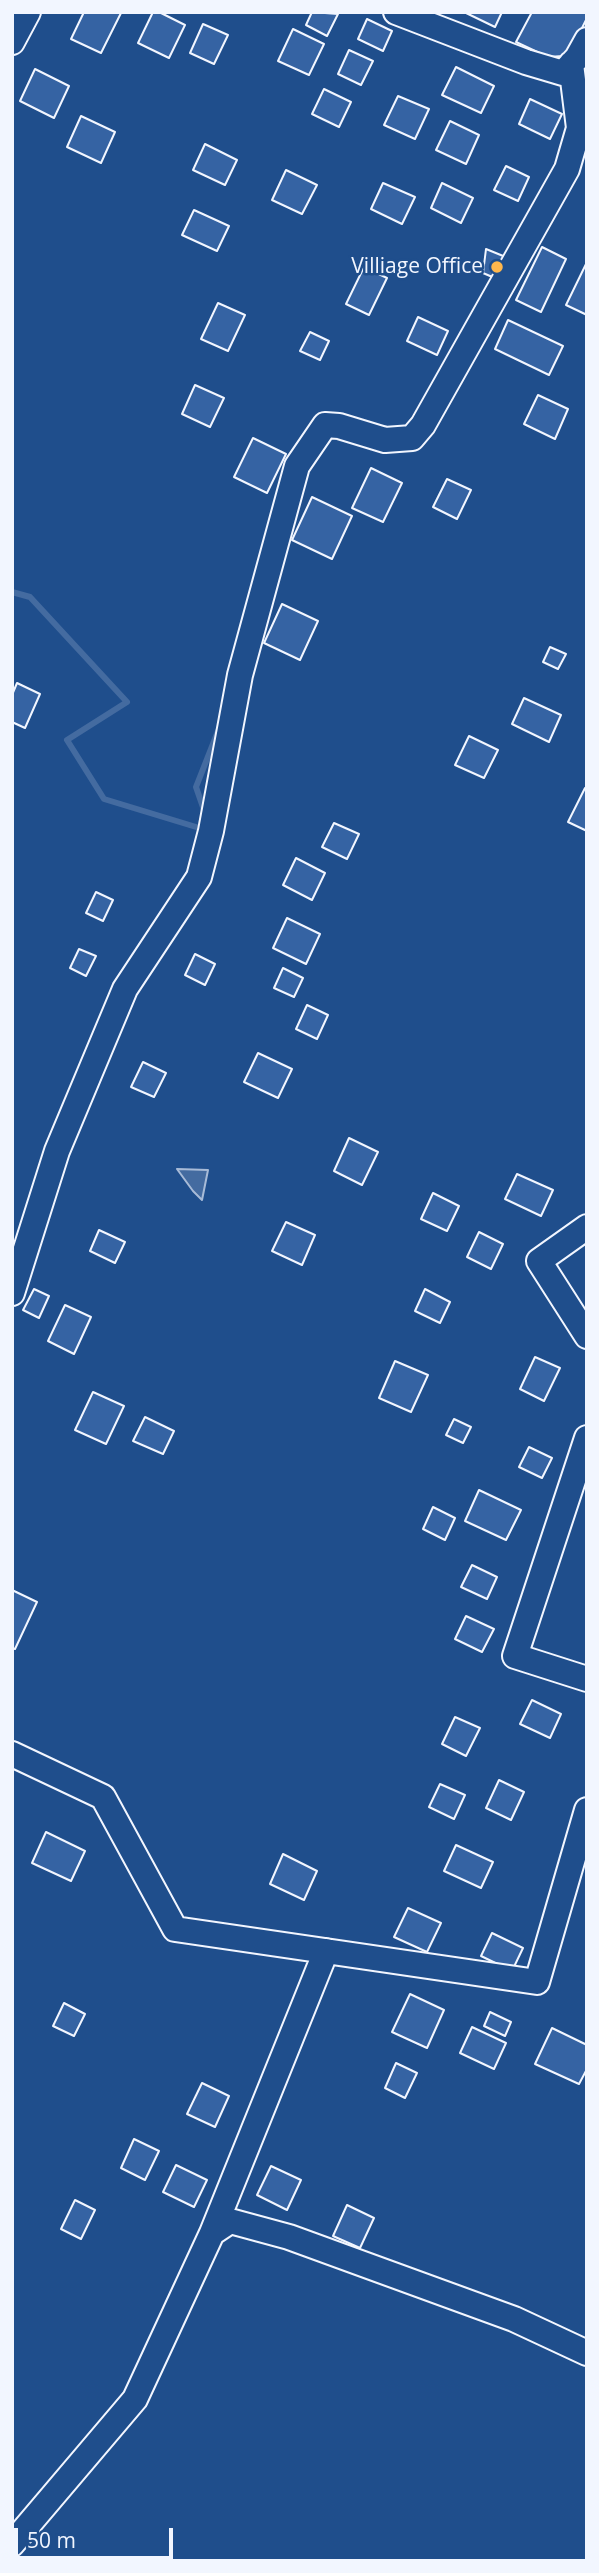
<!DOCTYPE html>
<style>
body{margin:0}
#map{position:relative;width:599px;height:2573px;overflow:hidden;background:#1f4e8c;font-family:"Open Sans",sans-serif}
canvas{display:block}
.frame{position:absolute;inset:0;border:14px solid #f2f6ff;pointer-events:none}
.scale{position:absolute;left:14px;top:2528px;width:159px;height:32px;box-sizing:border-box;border:4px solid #f2f6ff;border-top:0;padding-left:9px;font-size:21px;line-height:24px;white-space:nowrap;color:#f2f6ff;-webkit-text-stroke:5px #1f4e8c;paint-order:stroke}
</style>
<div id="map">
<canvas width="599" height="2573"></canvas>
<div class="frame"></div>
<div class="scale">50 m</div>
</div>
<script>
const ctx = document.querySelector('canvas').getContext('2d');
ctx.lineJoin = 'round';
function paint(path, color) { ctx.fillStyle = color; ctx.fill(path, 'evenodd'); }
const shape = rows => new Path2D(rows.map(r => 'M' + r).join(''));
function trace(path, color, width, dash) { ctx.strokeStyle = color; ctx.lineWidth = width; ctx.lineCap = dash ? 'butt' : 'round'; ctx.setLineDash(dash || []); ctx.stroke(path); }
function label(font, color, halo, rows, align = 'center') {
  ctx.font = font + ' "Open Sans",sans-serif'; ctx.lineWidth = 5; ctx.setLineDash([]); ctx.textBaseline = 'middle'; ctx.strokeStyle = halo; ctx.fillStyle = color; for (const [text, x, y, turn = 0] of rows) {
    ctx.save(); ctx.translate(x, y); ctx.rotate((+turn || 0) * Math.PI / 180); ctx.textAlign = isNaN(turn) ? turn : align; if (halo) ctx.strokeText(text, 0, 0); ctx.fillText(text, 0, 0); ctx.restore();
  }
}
const water = shape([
 [177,1169,208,1170,202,1200,193,1191,177,1169]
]);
paint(water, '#446ba0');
trace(water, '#a8bbd7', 2);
trace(shape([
 [12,592,30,597,127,702,67,740,104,799,206,830],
 [205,813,196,787,218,731]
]), '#446ba0', 6);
const building = shape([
 [84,12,121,13,101,53,71,39,84,12],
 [153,12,159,12,185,25,169,58,138,43,153,12],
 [312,12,338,14,327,36,306,25,312,12],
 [464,12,502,12,495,27,464,12],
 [532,12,587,12,587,18,576,40,563,56,548,57,516,42,532,12],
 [367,19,392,31,383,51,358,39,367,19],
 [203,24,228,35,214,64,190,53,203,24],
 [293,29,324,44,309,75,278,61,293,29],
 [349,50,373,61,361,85,338,74,349,50],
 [456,67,494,86,481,113,442,95,456,67],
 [35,69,69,86,54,118,20,101,35,69],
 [324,89,351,102,339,127,312,114,324,89],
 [398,96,429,109,415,139,384,125,398,96],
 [530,99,562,114,550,139,519,124,530,99],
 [81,116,115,132,101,163,67,147,81,116],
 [450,121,479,135,466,164,436,150,450,121],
 [205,144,237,160,225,185,193,170,205,144],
 [506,166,529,177,518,201,494,190,506,166],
 [286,170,317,185,302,214,272,200,286,170],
 [383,183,415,197,402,224,371,209,383,183],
 [442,183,473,198,461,223,431,208,442,183],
 [194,210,229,226,217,251,182,235,194,210],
 [542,247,566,259,541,312,516,300,542,247],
 [486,249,513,260,504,282,483,273,486,249],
 [587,262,587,315,566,305,587,262],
 [364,267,387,278,369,315,346,304,364,267],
 [218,303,245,315,228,351,201,339,218,303],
 [418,317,448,331,437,355,407,341,418,317],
 [508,320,563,346,549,375,495,349,508,320],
 [310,332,329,341,320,360,300,351,310,332],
 [195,385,224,398,210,427,182,414,195,385],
 [538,395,568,409,555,439,524,424,538,395],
 [253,438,286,454,267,493,234,477,253,438],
 [371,468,402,483,383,522,352,508,371,468],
 [447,479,471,490,457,519,433,507,447,479],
 [312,497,352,516,332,559,292,540,312,497],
 [282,604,318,621,300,660,264,643,282,604],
 [550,647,566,654,558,669,543,662,550,647],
 [17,683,40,694,25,728,12,722,12,695,17,683],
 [524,698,561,715,549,742,512,724,524,698],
 [469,736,498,750,484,778,455,765,469,736],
 [585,788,587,789,587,831,568,822,585,788],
 [334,823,359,834,347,859,322,847,334,823],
 [296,858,325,873,312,900,283,885,296,858],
 [96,892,113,900,103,921,86,913,96,892],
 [287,918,320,934,306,964,273,948,287,918],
 [79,949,96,956,86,976,70,968,79,949],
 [195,954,215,964,205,985,185,975,195,954],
 [283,968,303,978,294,997,274,988,283,968],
 [307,1005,328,1015,317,1039,296,1029,307,1005],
 [258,1053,292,1069,278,1098,244,1082,258,1053],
 [143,1062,166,1073,154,1097,131,1087,143,1062],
 [349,1138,378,1152,362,1185,334,1171,349,1138],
 [517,1174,553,1190,541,1216,505,1199,517,1174],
 [433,1193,459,1206,447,1231,421,1219,433,1193],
 [286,1222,315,1235,302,1265,272,1251,286,1222],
 [99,1230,125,1242,115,1263,90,1251,99,1230],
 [479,1232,503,1244,491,1269,467,1257,479,1232],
 [34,1289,49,1296,39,1318,23,1310,34,1289],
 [425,1289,450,1302,440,1323,415,1311,425,1289],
 [65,1305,91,1317,74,1354,48,1341,65,1305],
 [535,1357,560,1368,544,1401,520,1389,535,1357],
 [395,1361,428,1375,411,1412,379,1398,395,1361],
 [93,1392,124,1406,106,1444,75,1430,93,1392],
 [145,1417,174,1431,163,1454,133,1441,145,1417],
 [454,1419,471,1427,463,1443,446,1435,454,1419],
 [529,1447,552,1458,542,1478,519,1467,529,1447],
 [479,1490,521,1510,506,1540,465,1521,479,1490],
 [433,1507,455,1518,445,1540,423,1529,433,1507],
 [472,1565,497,1577,487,1599,461,1587,472,1565],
 [12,1590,37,1602,15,1649,12,1648,12,1590],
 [466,1616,494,1629,482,1652,455,1639,466,1616],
 [532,1700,561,1714,550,1738,520,1724,532,1700],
 [455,1717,480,1728,466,1756,442,1744,455,1717],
 [499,1780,524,1792,511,1820,486,1808,499,1780],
 [440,1784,465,1795,454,1819,429,1807,440,1784],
 [46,1832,85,1851,71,1881,32,1863,46,1832],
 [456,1845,493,1862,481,1888,444,1871,456,1845],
 [283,1854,317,1871,304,1900,270,1884,283,1854],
 [408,1908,441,1923,427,1952,394,1937,408,1908],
 [492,1933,523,1948,512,1971,481,1956,492,1933],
 [410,1994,444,2010,427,2048,392,2032,410,1994],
 [64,2003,85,2014,74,2036,53,2026,64,2003],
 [490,2012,511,2022,505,2036,484,2026,490,2012],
 [472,2027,506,2043,494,2069,460,2053,472,2027],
 [552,2028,587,2045,587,2069,579,2084,535,2064,552,2028],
 [396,2063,417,2073,405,2098,385,2088,396,2063],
 [202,2083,229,2096,215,2127,187,2114,202,2083],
 [134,2139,159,2151,145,2180,121,2168,134,2139],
 [176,2165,207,2180,194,2207,163,2192,176,2165],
 [271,2166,301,2180,287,2210,257,2195,271,2166],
 [75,2200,95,2210,81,2239,61,2229,75,2200],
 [347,2205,374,2218,360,2248,333,2236,347,2205]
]);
paint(building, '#3563a3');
trace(building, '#f2f6ff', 2);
const minor = shape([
 [396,12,526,62,563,73,577,58,587,40],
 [12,42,28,12],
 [587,1227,539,1261,587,1336],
 [12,1293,57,1151,125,989,199,877,211,831,240,675,297,466,325,425,339,426,385,440,412,438,423,425,567,169,579,128,571,64],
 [587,1438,515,1656,587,1679],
 [12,1754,103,1797,175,1929,537,1982,587,1810],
 [212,2233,326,1951],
 [12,2544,135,2399,212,2233,230,2221,289,2237,514,2319,587,2353]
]);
trace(minor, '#f2f6ff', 28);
trace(minor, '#1f4e8c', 24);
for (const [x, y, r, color] of [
 [497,267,7,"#ffb74d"]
]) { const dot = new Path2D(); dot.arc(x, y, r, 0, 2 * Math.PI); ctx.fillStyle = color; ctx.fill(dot); trace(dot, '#1f4e8c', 2.5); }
label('21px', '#f2f6ff', '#1f4e8c', [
 ["Villiage Office",483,267]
], 'right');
</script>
